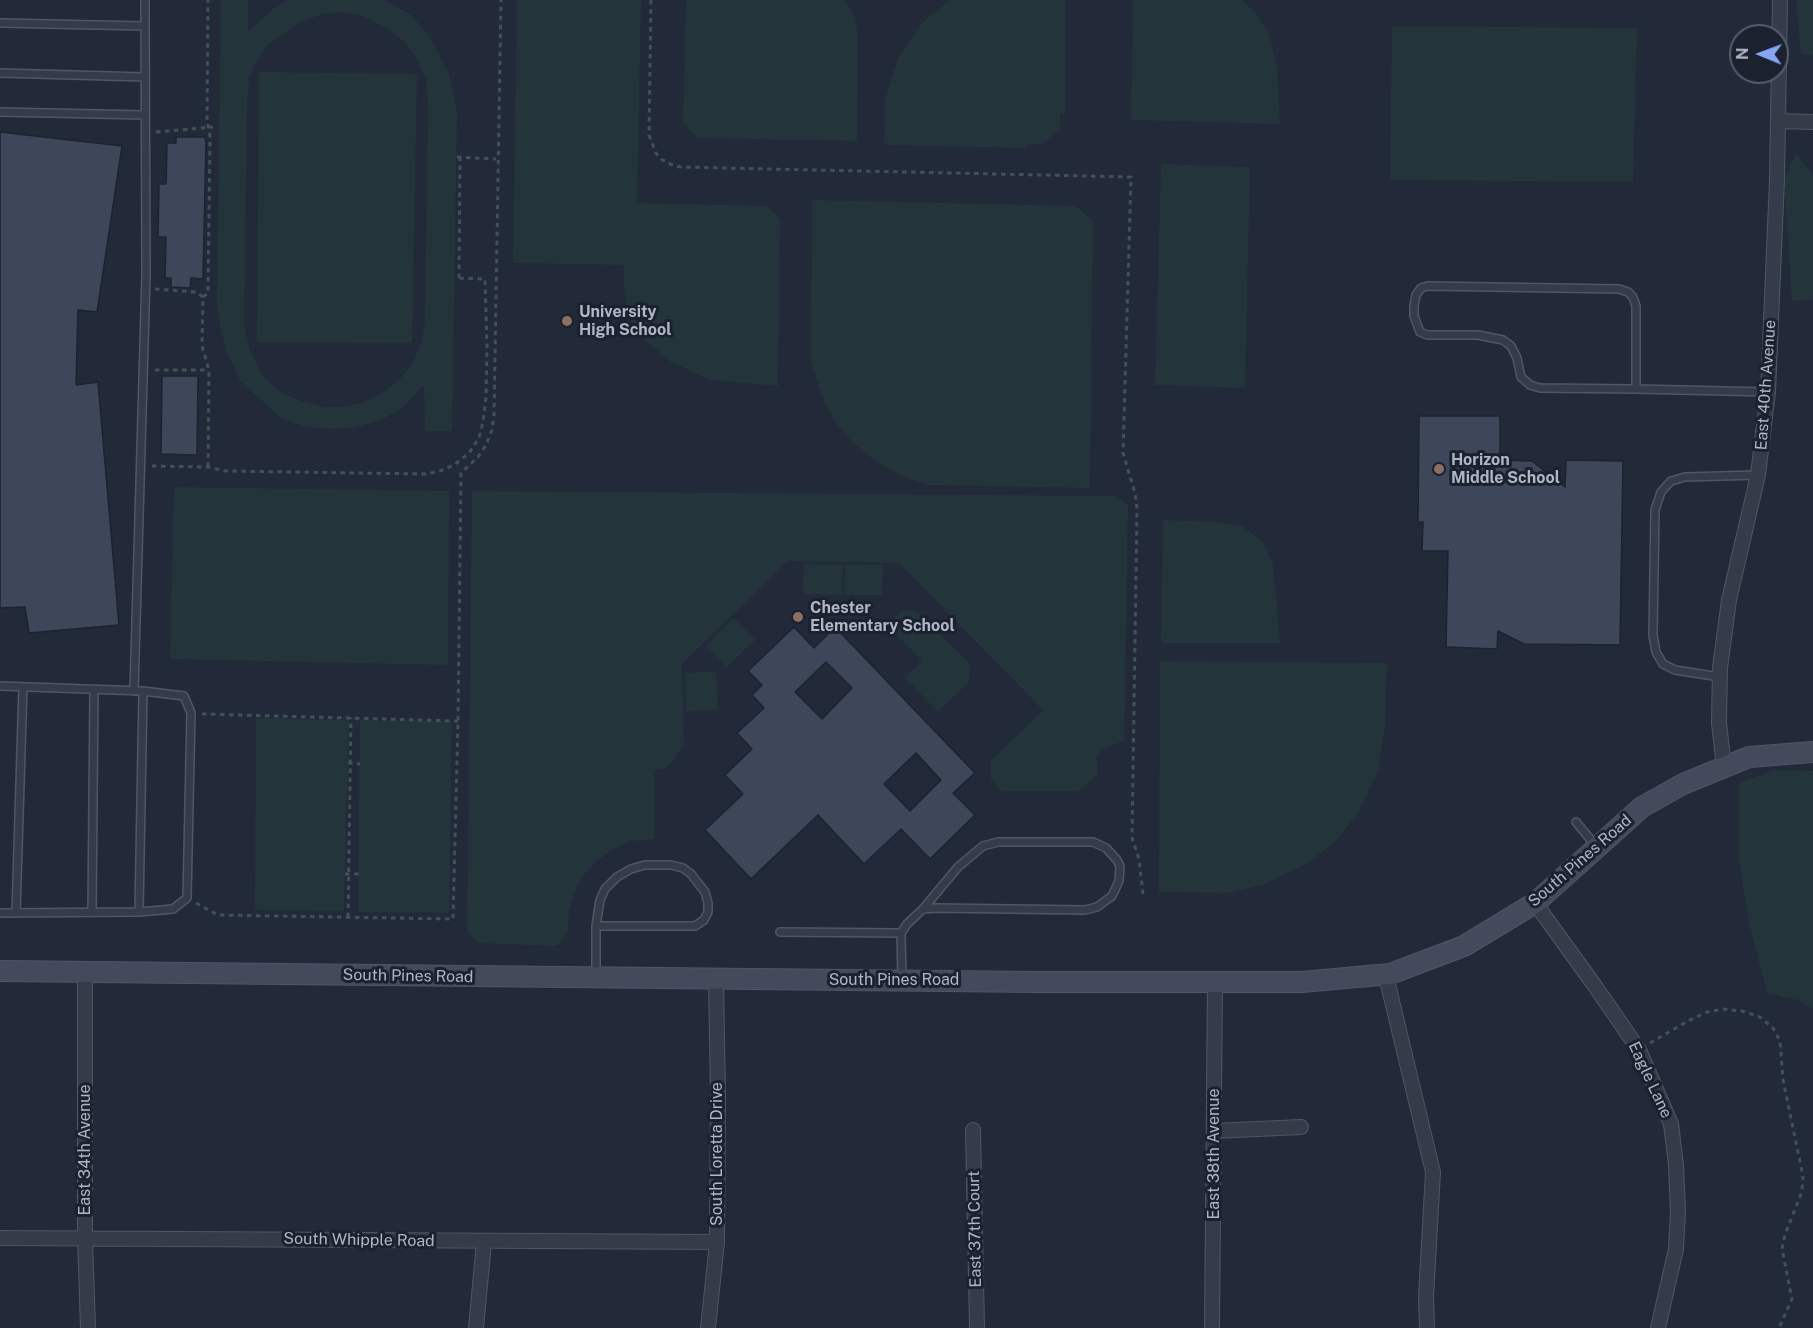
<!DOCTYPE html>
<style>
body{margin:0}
#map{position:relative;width:1813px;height:1328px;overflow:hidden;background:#222939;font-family:"Public Sans",sans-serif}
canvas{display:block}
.north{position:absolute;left:1729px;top:24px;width:60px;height:60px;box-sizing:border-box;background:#1b212e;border:2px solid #575d6a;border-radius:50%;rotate:271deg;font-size:16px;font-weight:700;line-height:24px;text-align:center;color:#b0b6c5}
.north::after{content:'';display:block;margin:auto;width:21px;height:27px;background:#85a6f6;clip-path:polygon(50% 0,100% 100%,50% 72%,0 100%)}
</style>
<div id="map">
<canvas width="1813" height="1328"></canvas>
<div class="north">N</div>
</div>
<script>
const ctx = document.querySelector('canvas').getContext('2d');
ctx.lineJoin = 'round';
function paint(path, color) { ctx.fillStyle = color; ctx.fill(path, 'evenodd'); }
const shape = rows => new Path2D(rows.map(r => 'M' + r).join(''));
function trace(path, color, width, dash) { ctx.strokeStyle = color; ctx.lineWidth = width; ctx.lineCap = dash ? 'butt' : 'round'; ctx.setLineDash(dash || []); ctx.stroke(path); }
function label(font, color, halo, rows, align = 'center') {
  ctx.font = font + ' "Public Sans",sans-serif'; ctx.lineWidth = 6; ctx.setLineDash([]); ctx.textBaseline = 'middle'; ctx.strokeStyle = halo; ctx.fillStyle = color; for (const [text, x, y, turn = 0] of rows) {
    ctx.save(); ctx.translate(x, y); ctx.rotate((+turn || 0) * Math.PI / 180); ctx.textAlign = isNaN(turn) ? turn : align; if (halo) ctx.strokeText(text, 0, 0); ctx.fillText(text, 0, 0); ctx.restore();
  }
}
paint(shape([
 [221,0,248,0,248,32,274,8,288,0,384,0,410,14,430,37,449,74,457,113,452,431,425,431,424,385,401,409,381,420,353,428,327,429,303,426,281,418,240,381,227,352,220,327,217,303],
 [344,12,362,16,386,28,405,42,416,57,426,80,428,106,425,320,422,340,413,362,399,380,383,393,365,402,345,407,325,407,301,401,280,392,262,375,250,350,244,325,247,102,249,80,256,61,269,44,300,22,323,14],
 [517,0,641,0,637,203,767,206,780,219,778,386,710,380,671,362,646,341,629,315,624,289,624,265,513,263],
 [686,0,845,0,855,17,858,35,857,141,697,138,683,123],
 [950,0,1065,0,1065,114,1060,114,1060,129,1042,144,1027,144,1027,148,884,145,885,100,899,56,923,22],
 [1133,0,1242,0,1256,13,1269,34,1277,67,1280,124,1131,120],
 [1796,0,1813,0,1813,55,1801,54],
 [1392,26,1637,28,1633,182,1390,180],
 [259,72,417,74,412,343,257,342],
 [1796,154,1813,175,1813,300,1792,301,1784,179],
 [1161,164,1250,167,1245,388,1155,385],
 [812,200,1076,206,1093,221,1090,488,930,485,904,477,875,461,852,442,835,422,822,397,811,362],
 [174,487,449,491,448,665,170,659],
 [472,491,1117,496,1128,505,1124,741,1105,748,1100,753,1097,758,1097,775,1078,791,1001,791,991,780,991,761,1043,710,899,563,788,561,682,664,684,743,673,761,664,769,654,770,654,839,631,841,613,849,596,862,583,876,575,891,569,912,568,931,557,946,478,943,467,931],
 [1163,520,1215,522,1242,526,1261,540,1273,563,1280,643,1161,643],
 [804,564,843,565,842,595,803,594],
 [845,564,883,565,882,595,844,595],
 [903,610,917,612,971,665,968,683,938,712,905,678,922,661,887,625],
 [733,618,755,640,727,667,706,646],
 [1160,661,1387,663,1385,725,1378,771,1359,812,1335,842,1308,863,1265,884,1228,893,1159,892],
 [716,671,718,710,686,711,685,673],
 [256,718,349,720,344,911,255,910],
 [360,720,452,721,449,913,358,912],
 [1773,770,1813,771,1813,1009,1797,1000,1767,993,1749,923,1739,859,1739,783]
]), '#23353a');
const building = shape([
 [0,132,122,146,97,312,78,310,76,385,98,382,119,625,29,633,25,607,0,608,0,132],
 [176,137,205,137,206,143,203,279,191,278,190,288,171,287,171,278,165,278,166,237,158,237,159,184,166,184,167,143,176,143,176,137],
 [162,376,198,376,197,455,161,454,162,376],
 [1419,416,1500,416,1500,460,1532,461,1565,487,1566,460,1623,461,1620,645,1524,644,1498,631,1497,649,1446,647,1448,551,1422,551,1423,522,1418,522,1419,416],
 [794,627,814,648,835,627,975,773,953,793,975,815,930,859,901,829,864,864,818,815,751,879,705,830,743,794,725,775,752,749,737,733,764,708,752,695,762,685,748,671,794,627],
 [826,662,852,688,822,719,795,692,826,662],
 [916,753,941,780,910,811,884,784,916,753]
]);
paint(building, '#3e4759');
trace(building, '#1c2330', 1.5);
const lane = shape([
 [0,23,145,26],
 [0,73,145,77],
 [0,112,145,115],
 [1428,286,1619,289,1628,292,1633,297,1636,306,1636,389,1540,388,1530,385,1521,377,1517,358,1511,346,1503,340,1478,335,1427,335,1420,332,1414,316,1414,306,1416,295,1421,288,1428,286],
 [1636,389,1768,392],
 [1720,677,1675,670,1663,664,1656,652,1653,635,1655,510,1661,492,1671,481,1685,477,1758,475],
 [0,686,143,691,184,696,191,713,187,898,173,909,139,912,0,913],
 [134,691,146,275,145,0],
 [1576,822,1595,845],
 [139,912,143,691],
 [16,913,23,687],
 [92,913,94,690],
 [780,932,901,933],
 [596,975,596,926,600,900,605,889,617,877,631,869,645,865,671,865,683,868,691,874,705,892,708,903,708,912,704,920,695,926,596,926],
 [902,978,901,933,907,924,923,909,958,867,983,846,998,842,1093,842,1106,848,1117,860,1120,866,1119,881,1112,896,1097,907,1085,910,936,908,923,909]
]);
const street = shape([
 [1778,121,1813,122],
 [1724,767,1719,723,1720,668,1729,600,1758,475,1768,392,1777,179,1780,0],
 [1535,903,1595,986,1639,1050,1671,1124,1676,1165,1678,1212,1676,1249,1658,1328],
 [85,972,85,1238,88,1328],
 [1390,974,1386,976,1433,1172,1426,1297,1427,1328],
 [973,1130,977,1328],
 [1214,1131,1301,1127],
 [0,1238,717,1242],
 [476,1328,484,1242],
 [708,1328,717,1242,718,1096,716,979],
 [1212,1328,1215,981]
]);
const secondary = shape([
 [0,971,1036,982,1302,982,1390,974,1464,946,1535,903,1642,807,1683,784,1749,757,1813,752]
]);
trace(lane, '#505664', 10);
trace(street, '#505664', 16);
trace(secondary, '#505664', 22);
trace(shape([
 [651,0,649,135,656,153,661,159,670,164,680,167,1131,177,1123,453,1135,493,1137,509,1132,838,1139,859,1143,894],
 [156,132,213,127],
 [457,157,496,159],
 [459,278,460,157],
 [155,289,196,292,203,297,202,346,209,370,208,467],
 [203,297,208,293,210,136,207,119,208,0],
 [155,370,209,370],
 [152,466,208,467,225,471,425,474,440,471,454,465,469,453,479,438,483,422,486,397,487,347,485,279,456,278],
 [202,714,458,721],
 [348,763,360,764],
 [345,874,359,874],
 [196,903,218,915,453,919,458,721,461,473,478,457,486,445,492,430,494,416,501,0],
 [348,917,351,718],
 [1650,1043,1690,1020,1707,1012,1723,1009,1742,1011,1760,1017,1773,1028,1780,1041,1783,1080,1803,1176,1802,1191,1785,1235,1782,1249,1792,1299,1779,1328]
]), '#415257', 3, [4.5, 4.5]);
trace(lane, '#353c49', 7);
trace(street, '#353c49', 14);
trace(secondary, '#434a5c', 20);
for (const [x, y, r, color] of [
 [567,321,6,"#8d6e63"],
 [1439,469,6,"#8d6e63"],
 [798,617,6,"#8d6e63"]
]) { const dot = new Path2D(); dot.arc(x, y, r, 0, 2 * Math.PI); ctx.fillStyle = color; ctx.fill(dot); trace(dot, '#1b212e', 2); }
label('bold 16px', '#b0b6c5', '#1b212e', [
 ["University",579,312],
 ["High School",579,330],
 ["Horizon",1451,460],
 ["Middle School",1451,478],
 ["Chester",810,608],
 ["Elementary School",810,626]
], 'left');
label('16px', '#b0b6c5', '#1b212e', [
 ["East 40th Avenue",1766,385,-86],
 ["South Pines Road",1580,861,-41],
 ["South Pines Road",408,976,1],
 ["South Pines Road",894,980],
 ["Eagle Lane",1650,1080,65],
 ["East 34th Avenue",85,1150,-90],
 ["South Loretta Drive",717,1154,-90],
 ["East 38th Avenue",1214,1154,-90],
 ["East 37th Court",975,1229,-91],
 ["South Whipple Road",359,1240,1]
]);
</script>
